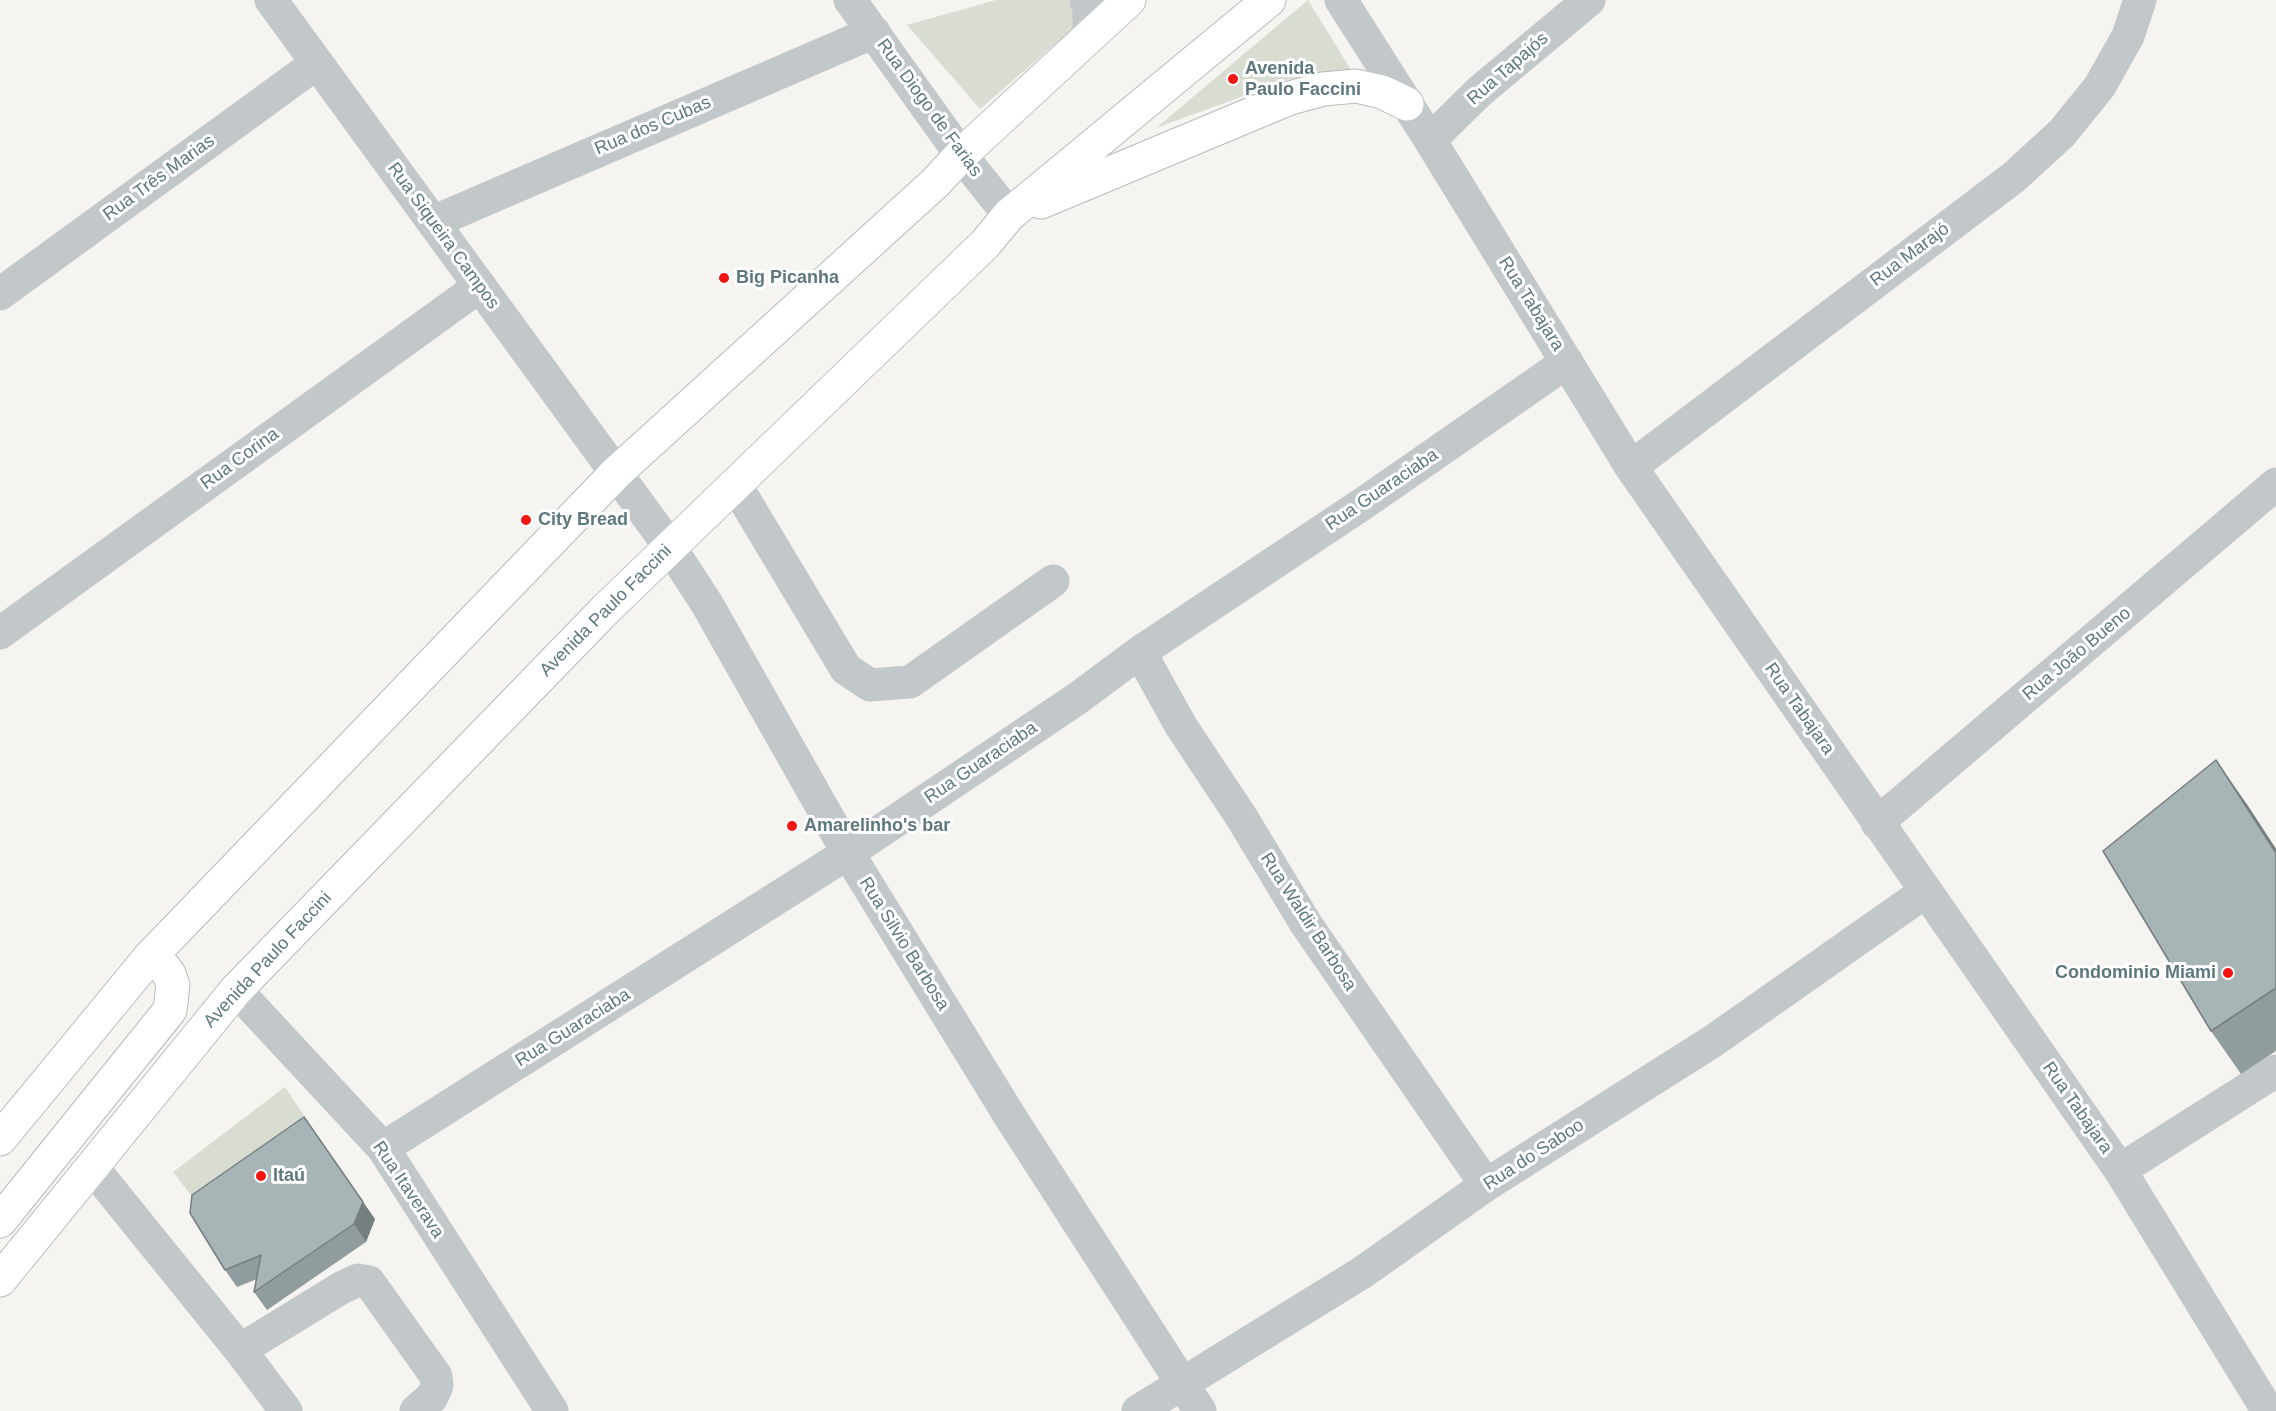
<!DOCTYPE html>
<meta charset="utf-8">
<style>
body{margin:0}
canvas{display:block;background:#f5f4f1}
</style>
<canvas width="2276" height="1411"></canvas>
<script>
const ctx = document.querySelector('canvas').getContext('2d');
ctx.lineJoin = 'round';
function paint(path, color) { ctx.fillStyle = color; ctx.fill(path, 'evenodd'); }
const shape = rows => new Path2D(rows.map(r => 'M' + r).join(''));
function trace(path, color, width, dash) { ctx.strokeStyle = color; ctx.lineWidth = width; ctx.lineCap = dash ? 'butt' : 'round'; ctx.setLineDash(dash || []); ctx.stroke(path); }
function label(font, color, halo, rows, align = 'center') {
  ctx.font = font + ' Helvetica,sans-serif'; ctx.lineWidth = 6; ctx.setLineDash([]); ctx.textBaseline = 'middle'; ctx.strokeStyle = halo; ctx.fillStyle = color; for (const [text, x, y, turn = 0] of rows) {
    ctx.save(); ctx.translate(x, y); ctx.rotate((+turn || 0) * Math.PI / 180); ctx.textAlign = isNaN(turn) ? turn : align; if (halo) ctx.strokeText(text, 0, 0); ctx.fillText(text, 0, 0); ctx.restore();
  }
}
paint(shape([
 [996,0,1068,0,1083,20,980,109,907,25],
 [1308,0,1353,73,1290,79,1156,128],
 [285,1087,317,1135,204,1212,173,1172]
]), '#d9ddd1');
const major = shape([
 [1041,202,1290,98,1323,89,1356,86,1382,92,1407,104],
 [0,1139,149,958,616,473,935,183,961,155,1129,0],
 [0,1221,170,1010,173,985,169,974,161,964,149,958],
 [0,1280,236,990,606,609,985,244,1009,215,1269,0]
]);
trace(major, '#b5bbbd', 35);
trace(shape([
 [271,0,670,547,707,604,848,853,1011,1118,1200,1411],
 [850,0,961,155,1009,215],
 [1086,0,1089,9,1089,36],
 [1341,0,1430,140,1631,467,2120,1170,2268,1411],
 [1430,140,1480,91,1589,0],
 [433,222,874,32],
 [0,294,317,63],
 [1631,467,2014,177,2062,133,2100,86,2128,36,2140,0],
 [735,484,846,669,870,685,910,682,1053,581],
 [0,633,480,286],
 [1140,652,1181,726,1242,818,1306,924,1486,1185],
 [1877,823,2276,484],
 [236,990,383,1148,552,1411],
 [383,1148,848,853,1078,698,1140,652,1364,503,1567,362],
 [92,1167,240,1350,286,1411],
 [2120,1170,2276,1071],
 [240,1350,341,1288,358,1280,369,1282,436,1376,437,1386,432,1397,416,1411],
 [1138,1411,1363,1272,1486,1185,1713,1041,1925,892]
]), '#c2c8ca', 33);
trace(major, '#fff', 33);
paint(shape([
 [2246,803,2276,849,2276,1051,2241,1074,2211,1031],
 [190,1213,375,1219,366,1242,267,1310,254,1292,257,1279,237,1287,225,1270]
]), '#909c9d');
paint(shape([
 [2216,760,2246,803,2276,849,2276,853],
 [304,1117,375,1219,366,1242,354,1224]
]), '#767f80');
const building = shape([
 [2216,760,2276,853,2276,988,2211,1031,2103,851,2216,760],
 [304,1117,363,1202,354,1224,254,1292,261,1255,225,1270,190,1213,192,1195,304,1117]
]);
paint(building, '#a8b5b7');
trace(building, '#767f80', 1.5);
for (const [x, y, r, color] of [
 [1233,79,6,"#f41412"],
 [724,278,6,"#f41412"],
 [526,520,6,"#f41412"],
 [792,826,6,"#f41412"],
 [2228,973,6,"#f41412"],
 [261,1176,6,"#f41412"]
]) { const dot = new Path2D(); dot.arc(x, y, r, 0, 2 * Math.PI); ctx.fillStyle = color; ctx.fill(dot); trace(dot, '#fff', 2); }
label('bold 18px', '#5d787f', '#fff', [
 ["Avenida",1245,69],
 ["Paulo Faccini",1245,90],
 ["Big Picanha",736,278],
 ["City Bread",538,520],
 ["Amarelinho's bar",804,826],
 ["Condominio Miami",2216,973,"right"],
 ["Itaú",273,1176]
], 'left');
label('18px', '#5d787f', '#fff', [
 ["Rua Tapajós",1508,69,-41],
 ["Rua Diogo de Farias",929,108,54],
 ["Rua dos Cubas",653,126,-23],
 ["Rua Três Marias",159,178,-36],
 ["Rua Siqueira Campos",443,236,54],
 ["Rua Marajó",1910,255,-37],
 ["Rua Tabajara",1531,304,58],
 ["Rua Corina",240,459,-36],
 ["Rua Guaraciaba",1382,490,-34],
 ["Avenida Paulo Faccini",606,611,-45],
 ["Rua João Bueno",2077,654,-40],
 ["Rua Tabajara",1799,709,55],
 ["Rua Guaraciaba",981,763,-34],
 ["Rua Waldir Barbosa",1308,922,57],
 ["Rua Silvio Barbosa",904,944,58],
 ["Avenida Paulo Faccini",268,960,-47],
 ["Rua Guaraciaba",573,1028,-32],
 ["Rua Tabajara",2077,1108,55],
 ["Rua do Saboo",1534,1155,-33],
 ["Rua Itaverava",408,1190,56]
]);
</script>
